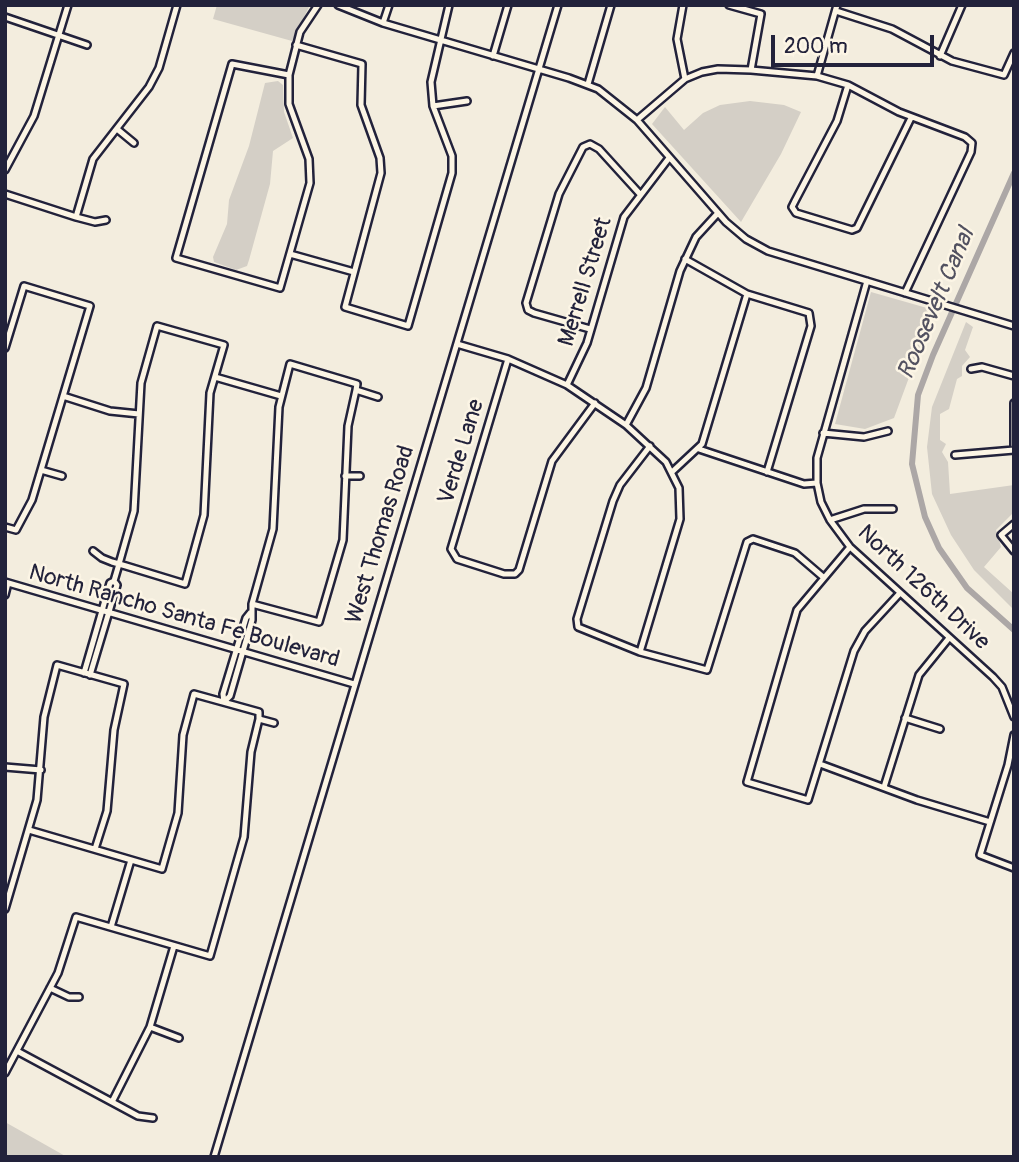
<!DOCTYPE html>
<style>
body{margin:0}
#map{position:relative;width:1019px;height:1162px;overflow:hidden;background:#f3edde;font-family:Pangolin,sans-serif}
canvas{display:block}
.frame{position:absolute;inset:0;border:7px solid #22223b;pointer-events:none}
.scale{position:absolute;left:771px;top:35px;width:163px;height:32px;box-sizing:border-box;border:4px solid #22223b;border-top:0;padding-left:9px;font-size:21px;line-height:24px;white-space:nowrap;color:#22223b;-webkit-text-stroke:5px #fcf5e5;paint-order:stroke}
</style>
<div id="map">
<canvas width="1019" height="1162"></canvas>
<div class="frame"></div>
<div class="scale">200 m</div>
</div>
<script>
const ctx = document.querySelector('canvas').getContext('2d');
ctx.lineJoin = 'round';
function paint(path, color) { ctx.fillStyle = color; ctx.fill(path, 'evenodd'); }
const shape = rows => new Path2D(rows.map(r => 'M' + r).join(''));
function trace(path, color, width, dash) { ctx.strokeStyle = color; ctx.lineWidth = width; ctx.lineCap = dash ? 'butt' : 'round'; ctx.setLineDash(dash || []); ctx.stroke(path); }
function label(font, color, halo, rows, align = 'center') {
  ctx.font = font + ' Pangolin,sans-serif'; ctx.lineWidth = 5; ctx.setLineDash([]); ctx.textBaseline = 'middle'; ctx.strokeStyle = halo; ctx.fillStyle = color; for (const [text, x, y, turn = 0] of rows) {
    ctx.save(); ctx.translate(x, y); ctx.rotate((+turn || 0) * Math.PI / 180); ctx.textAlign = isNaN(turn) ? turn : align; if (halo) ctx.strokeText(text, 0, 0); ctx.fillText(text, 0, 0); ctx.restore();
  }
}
paint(shape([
 [217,5,310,5,292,41,213,19],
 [278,81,283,85,284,112,293,138,273,151,270,184,249,260,247,266,236,270,214,262,213,257,227,224,229,200,249,146,265,83],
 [750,101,784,105,801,112,781,154,741,222,652,124,665,107,684,130,703,113,720,105],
 [871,292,934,310,894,418,865,429,835,424],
 [966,322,973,327,965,350,970,357,962,366,962,376,957,379,949,409,940,414,940,440,946,444,942,452,948,462,950,494,1014,485,1014,512,996,530,1001,547,984,567,1014,594,1014,610,974,570,951,535,932,494,927,447,932,407],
 [5,1122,67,1157,5,1157]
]), '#d4cfc6');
trace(shape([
 [1014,173,933,355,918,395,912,464,925,517,939,548,967,588,1014,630]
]), '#aca7a6', 6);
const minor = shape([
 [338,5,383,23,569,78,598,89,637,120,726,222,746,239,768,251,1014,326],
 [683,5,677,39,685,79],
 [729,5,761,14,751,70],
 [836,11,892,29,952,61,1004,75,1014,53],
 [5,17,87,45],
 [383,23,389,5],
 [296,45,362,64,361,105,380,158,381,173,345,307,408,326,452,173,452,156,433,106,431,82,449,5],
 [493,56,508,5],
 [940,56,962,5],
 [289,75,232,64,176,258,280,288,310,183,309,159,289,104,289,75,300,32,318,5],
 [817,76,837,5],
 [588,84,611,5],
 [848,85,837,121,795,201,792,207,796,213,852,230,857,228,911,118],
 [433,106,467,101],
 [637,120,685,79,702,72,718,69,751,70,817,76,848,85,899,112,965,137,972,143,971,152,905,293],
 [117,129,134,143],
 [5,170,34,116,68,5],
 [5,194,76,217,95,222,106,220],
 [76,217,93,159,149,87,159,68,177,5],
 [290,254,354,272],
 [685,259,747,294,809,313,811,326,767,472],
 [867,281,817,458,817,483,821,502,830,520,850,547,993,677,1002,687,1014,717],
 [590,329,534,313,528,310,526,303,559,194,583,147,590,144,599,149,639,193],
 [457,344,508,359,567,385,626,425,666,462,679,488,680,519,640,652],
 [5,348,24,286,90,306,32,500,16,530,5,527],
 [508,359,451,549,457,559,504,574,515,574,519,570,552,461,595,403],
 [971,369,982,367,1014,376],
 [215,377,281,396],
 [567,385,587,343,624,217,669,158],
 [63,396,110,411,139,414],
 [1014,403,1014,445],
 [626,425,646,388,680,271,696,237,718,213],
 [823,433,864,437,888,431],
 [650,446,620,485,613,501,577,619,578,627,640,652,707,670,747,542,753,539,795,553,823,577],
 [699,449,804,484,817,483],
 [955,455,1014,450],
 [41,470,62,476],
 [672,472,702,444,747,294],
 [345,476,360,476],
 [830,520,864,509,893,509],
 [1014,524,1001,535,1014,551],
 [850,547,797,610,747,782,808,800,854,651,865,631,900,593],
 [5,582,354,684],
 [5,595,8,583],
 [252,604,319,622,343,540,348,426,356,390],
 [84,673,110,583,114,581,119,564,134,511,141,383,157,326,224,345,210,393,204,515,185,584,126,566,112,562,102,558,93,551],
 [90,675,117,585,114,581],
 [224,702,230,696,252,620,252,604,273,529,279,407,290,364,357,384,356,390,378,397],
 [224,702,223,694,236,651,246,618,250,613],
 [905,718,940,729],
 [1014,735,1008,765,980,855,1014,868],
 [820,764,917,800,990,822],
 [5,767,41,770],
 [884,787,919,675,949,638],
 [29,830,162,869,178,813,183,735,194,694,259,712,259,719,274,723],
 [5,909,37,800,44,717,57,665,124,684,114,730,107,811,95,849],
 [111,927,131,860],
 [50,988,69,997,79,997],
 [150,1027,179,1038],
 [17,1051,138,1116,153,1118],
 [5,1073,58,973,76,917,210,956,244,837,251,752,259,719],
 [112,1102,150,1027,174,946],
 [214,1157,558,5]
]);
trace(minor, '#22223b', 10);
trace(minor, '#fcf5e5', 5);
label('23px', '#22223b', '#fcf5e5', [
 ["Merrell Street",586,282,-73],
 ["Verde Lane",462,452,-73],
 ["West Thomas Road",381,535,-73],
 ["North 126th Drive",923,588,43],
 ["North Rancho Santa Fe Boulevard",184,617,16]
]);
label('italic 24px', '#525160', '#fcf5e5', [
 ["Roosevelt Canal",937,304,-67]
]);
</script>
